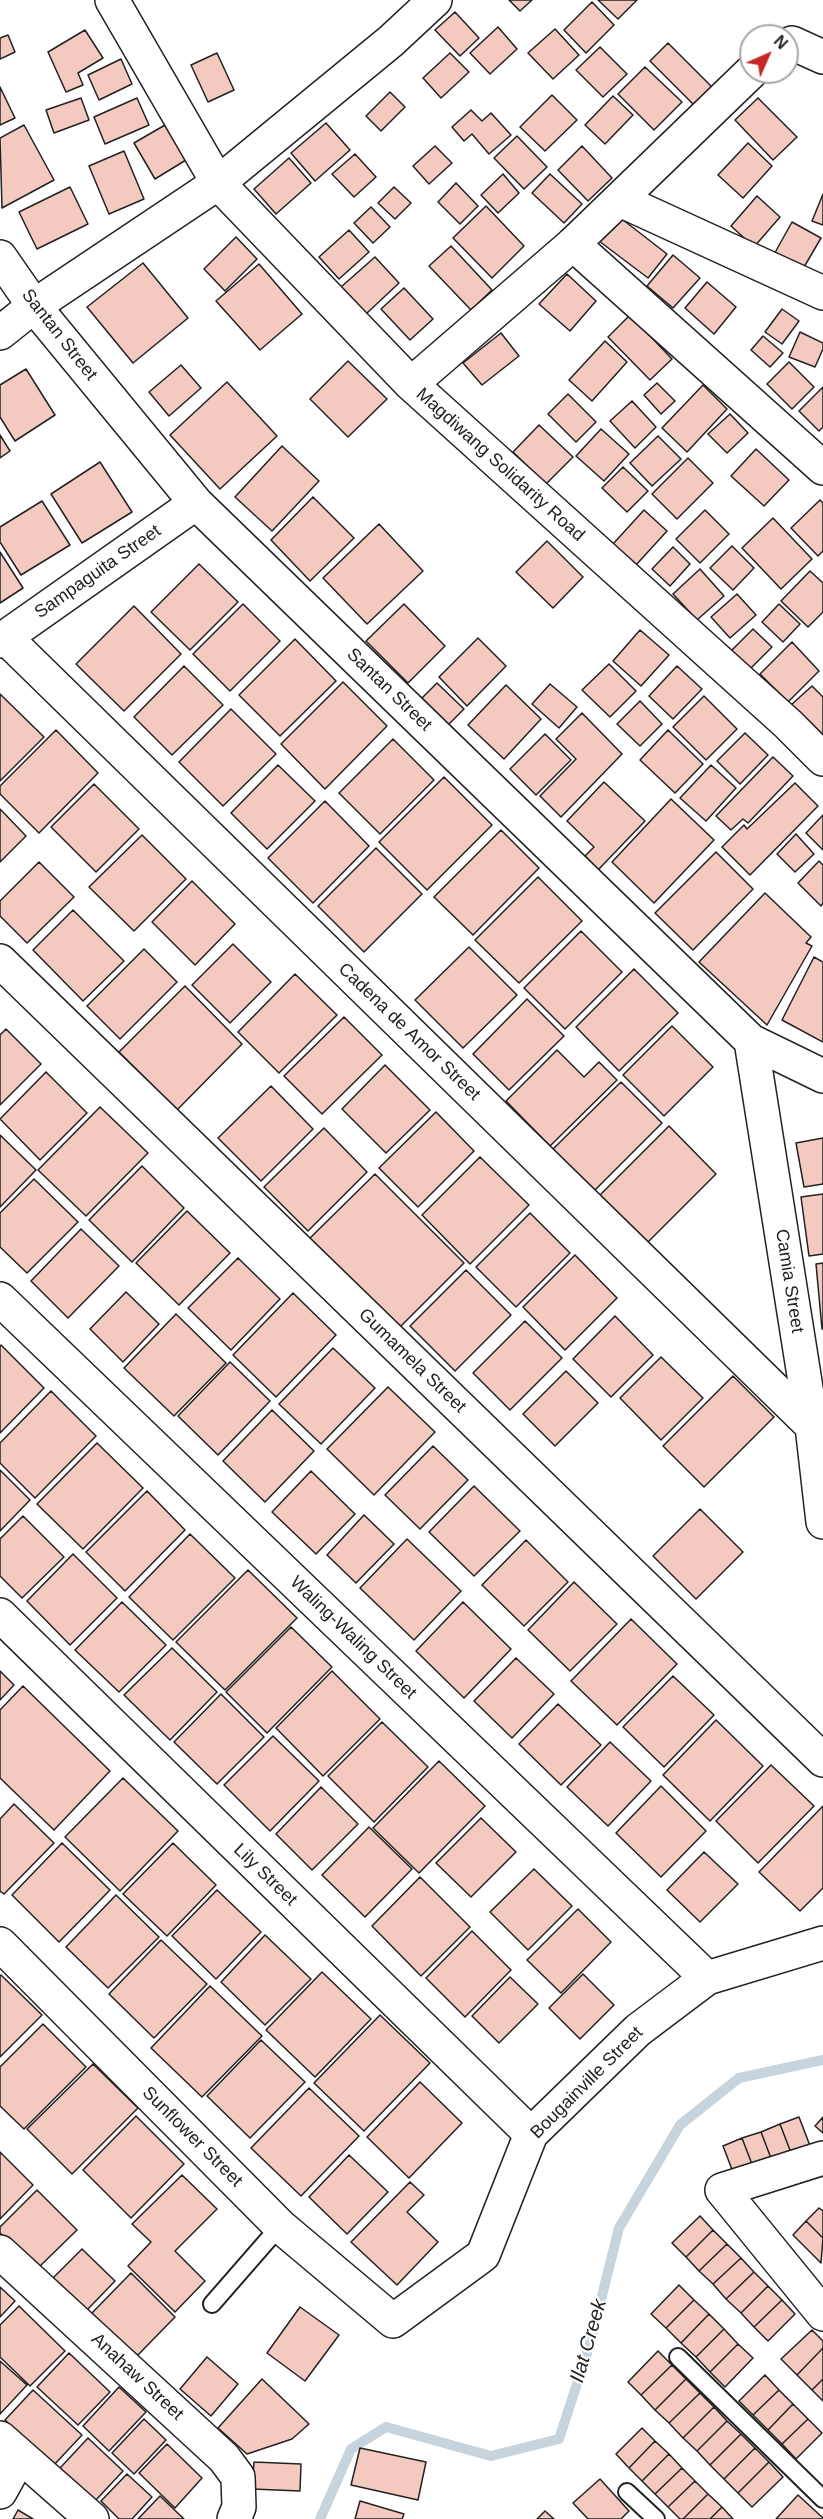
<!DOCTYPE html>
<style>
body{margin:0}
#map{position:relative;width:823px;height:2519px;overflow:hidden;background:#fff;font-family:Helvetica,sans-serif}
canvas{display:block}
.north{position:absolute;left:739px;top:24px;width:60px;height:60px;box-sizing:border-box;background:#fff;border:2px solid #a7a7a7;border-radius:50%;rotate:45deg;font-size:16px;font-weight:700;line-height:24px;text-align:center;color:#222}
.north::after{content:'';display:block;margin:auto;width:21px;height:27px;background:#c62828;clip-path:polygon(50% 0,100% 100%,50% 72%,0 100%)}
</style>
<div id="map">
<canvas width="823" height="2519"></canvas>
<div class="north">N</div>
</div>
<script>
const ctx = document.querySelector('canvas').getContext('2d');
ctx.lineJoin = 'round';
const shape = rows => new Path2D(rows.map(r => 'M' + r).join(''));
function trace(path, color, width, dash) { ctx.strokeStyle = color; ctx.lineWidth = width; ctx.lineCap = dash ? 'butt' : 'round'; ctx.setLineDash(dash || []); ctx.stroke(path); }
function paint(path, color) { ctx.fillStyle = color; ctx.fill(path, 'evenodd'); }
function label(font, color, halo, rows, align = 'center') {
  ctx.font = font + ' Helvetica,sans-serif'; ctx.lineWidth = 4.5; ctx.setLineDash([]); ctx.textBaseline = 'middle'; ctx.strokeStyle = halo; ctx.fillStyle = color; for (const [text, x, y, turn = 0] of rows) {
    ctx.save(); ctx.translate(x, y); ctx.rotate((+turn || 0) * Math.PI / 180); ctx.textAlign = isNaN(turn) ? turn : align; if (halo) ctx.strokeText(text, 0, 0); ctx.fillText(text, 0, 0); ctx.restore();
  }
}
trace(shape([
 [320,2519,351,2449,386,2427,491,2456,559,2439,589,2347,619,2228,680,2125,739,2078,823,2060]
]), '#c7d3dd', 10);
const building = shape([
 [509,0,532,0,520,11,509,0],
 [598,0,637,0,618,19,598,0],
 [592,2,614,25,586,53,564,30,592,2],
 [455,12,479,38,460,56,435,30,455,12],
 [498,27,517,49,490,74,470,53,498,27],
 [555,29,579,55,553,79,528,53,555,29],
 [85,30,103,58,78,73,83,85,66,92,48,52,85,30],
 [8,35,15,52,0,59,0,38,8,35],
 [668,43,715,90,697,108,650,61,668,43],
 [600,47,627,74,603,97,576,70,600,47],
 [217,53,234,90,208,102,191,65,217,53],
 [450,53,469,72,441,98,423,78,450,53],
 [121,59,132,84,99,100,88,75,121,59],
 [645,67,682,102,654,130,618,94,645,67],
 [0,87,15,118,0,125,0,87],
 [390,92,405,107,381,131,366,116,390,92],
 [552,95,577,120,545,151,520,127,552,95],
 [613,96,633,115,605,144,585,125,613,96],
 [81,98,89,120,54,133,46,110,81,98],
 [137,98,149,125,105,144,94,117,137,98],
 [758,98,797,137,773,160,735,120,758,98],
 [471,110,482,121,491,113,511,135,489,154,472,134,464,141,452,127,471,110],
 [326,123,350,150,315,181,291,153,326,123],
 [24,125,54,180,2,208,0,138,24,125],
 [165,125,186,160,155,179,134,143,165,125],
 [517,136,547,167,524,189,494,158,517,136],
 [748,143,772,166,743,198,718,175,748,143],
 [435,146,452,163,429,184,413,166,435,146],
 [582,146,612,178,588,201,558,170,582,146],
 [124,151,144,199,109,214,89,166,124,151],
 [355,154,376,177,354,197,332,174,355,154],
 [289,158,311,183,276,214,254,189,289,158],
 [503,174,519,193,498,213,481,195,503,174],
 [550,174,582,204,564,223,532,193,550,174],
 [456,183,478,206,460,224,438,202,456,183],
 [70,187,88,224,37,249,19,212,70,187],
 [394,187,411,203,395,219,378,203,394,187],
 [823,194,823,225,812,221,823,194],
 [757,196,780,217,754,247,731,226,757,196],
 [486,206,524,246,492,278,453,238,486,206],
 [371,207,390,227,373,243,354,223,371,207],
 [618,216,667,254,648,278,599,241,618,216],
 [792,222,821,238,800,274,772,258,792,222],
 [349,230,369,252,339,279,319,257,349,230],
 [236,237,257,259,225,291,204,269,236,237],
 [451,246,492,290,471,310,429,266,451,246],
 [673,255,700,278,673,308,647,286,673,255],
 [375,257,399,283,366,314,341,287,375,257],
 [143,263,188,318,133,363,87,307,143,263],
 [259,264,302,314,260,350,216,301,259,264],
 [567,274,596,301,570,331,539,304,567,274],
 [707,282,736,307,714,334,685,308,707,282],
 [404,288,433,319,410,340,381,309,404,288],
 [782,309,799,321,782,344,765,332,782,309],
 [630,315,672,359,650,380,608,337,630,315],
 [800,332,823,343,823,349,815,367,789,357,800,332],
 [501,333,519,356,482,385,463,363,501,333],
 [763,336,783,353,770,367,751,350,763,336],
 [605,341,627,362,592,401,569,380,605,341],
 [348,361,387,399,348,437,310,399,348,361],
 [789,362,814,387,792,409,767,384,789,362],
 [181,365,201,388,169,416,149,392,181,365],
 [26,369,55,415,15,441,0,417,0,385,26,369],
 [227,382,277,436,220,489,170,435,227,382],
 [657,383,675,401,661,414,644,395,657,383],
 [703,385,727,409,687,452,662,428,703,385],
 [823,387,823,427,819,431,799,411,823,387],
 [568,394,596,422,576,442,548,414,568,394],
 [632,401,656,427,635,448,610,421,632,401],
 [730,414,748,433,727,453,708,434,730,414],
 [539,425,573,457,546,484,513,452,539,425],
 [601,429,629,454,604,481,576,456,601,429],
 [0,435,10,451,0,458,0,435],
 [658,436,681,459,652,486,630,463,658,436],
 [282,446,319,481,272,531,235,497,282,446],
 [756,449,789,480,764,506,731,476,756,449],
 [688,458,713,483,677,519,652,494,688,458],
 [100,462,132,512,82,543,51,494,100,462],
 [623,467,648,491,627,512,602,488,623,467],
 [313,497,354,538,310,581,271,540,313,497],
 [820,500,823,503,823,551,818,556,791,528,820,500],
 [42,501,70,545,21,575,0,542,0,527,42,501],
 [644,510,667,531,636,565,613,544,644,510],
 [705,510,729,534,700,563,676,539,705,510],
 [773,518,812,559,781,589,742,548,773,518],
 [379,524,423,571,367,624,323,578,379,524],
 [547,541,583,577,553,608,516,572,547,541],
 [732,546,754,568,733,590,710,568,732,546],
 [673,547,690,564,670,586,652,569,673,547],
 [0,552,23,588,0,603,0,552],
 [199,564,238,602,190,650,151,612,199,564],
 [700,569,724,596,697,620,673,594,700,569],
 [810,571,823,583,823,612,808,627,781,601,810,571],
 [737,594,756,615,730,638,711,617,737,594],
 [243,604,280,641,230,691,193,654,243,604],
 [404,604,445,646,408,683,366,641,404,604],
 [779,604,800,624,783,642,762,622,779,604],
 [134,606,181,654,124,711,76,664,134,606],
 [753,629,772,647,747,672,728,654,753,629],
 [640,630,669,655,641,686,613,661,640,630],
 [478,638,506,666,467,706,439,677,478,638],
 [295,639,336,681,280,736,239,695,295,639],
 [792,642,819,671,788,702,760,674,792,642],
 [609,664,636,691,610,717,582,690,609,664],
 [184,666,223,705,172,755,134,717,184,666],
 [677,666,702,689,673,719,649,696,677,666],
 [343,682,387,726,325,789,281,744,343,682],
 [437,683,464,709,446,727,419,701,437,683],
 [550,684,577,707,559,728,532,704,550,684],
 [506,685,541,719,504,759,468,725,506,685],
 [812,686,823,697,823,737,791,705,812,686],
 [0,694,44,737,0,781,0,694],
 [704,696,737,729,706,760,673,727,704,696],
 [640,701,662,724,640,746,617,724,640,701],
 [231,709,276,754,223,806,179,762,231,709],
 [582,713,622,754,561,817,540,796,576,759,556,739,582,713],
 [56,730,98,773,39,833,0,794,0,786,56,730],
 [668,730,703,764,675,793,640,760,668,730],
 [745,733,768,755,740,784,717,761,745,733],
 [545,734,571,760,536,795,510,769,545,734],
 [393,739,434,780,380,834,339,793,393,739],
 [773,757,793,776,748,823,743,819,731,830,716,816,773,757],
 [278,765,315,801,267,849,231,813,278,765],
 [711,765,736,788,706,821,680,798,711,765],
 [444,777,492,825,427,890,379,842,444,777],
 [604,782,645,821,598,870,585,856,594,847,567,821,604,782],
 [795,783,818,806,750,875,722,847,744,825,747,829,795,783],
 [94,784,139,829,96,872,51,827,94,784],
 [671,799,714,840,654,903,612,862,671,799],
 [325,801,369,846,313,903,268,858,325,801],
 [0,809,26,836,0,862,0,809],
 [823,815,823,850,806,833,823,815],
 [501,830,539,868,473,935,434,897,501,830],
 [796,834,814,854,795,872,777,854,796,834],
 [142,835,186,879,134,931,89,887,142,835],
 [376,848,422,894,364,952,318,906,376,848],
 [716,852,753,889,693,950,655,913,716,852],
 [819,861,823,865,823,903,821,906,798,883,819,861],
 [39,862,74,897,27,943,0,916,0,901,39,862],
 [538,877,582,921,519,983,475,940,538,877],
 [192,881,235,924,195,965,152,922,192,881],
 [765,893,811,937,806,943,812,946,767,1025,699,962,765,893],
 [73,910,124,961,83,1001,33,950,73,910],
 [581,931,622,972,565,1029,524,988,581,931],
 [233,944,271,982,230,1023,192,985,233,944],
 [469,947,517,995,463,1048,415,1000,469,947],
 [144,949,177,982,120,1039,87,1006,144,949],
 [814,957,823,962,823,1042,782,1020,814,957],
 [634,969,678,1013,619,1071,576,1027,634,969],
 [295,974,337,1015,279,1073,238,1032,295,974],
 [185,986,242,1044,177,1110,119,1052,185,986],
 [527,999,564,1036,509,1090,473,1054,527,999],
 [344,1017,382,1055,322,1114,284,1076,344,1017],
 [672,1026,713,1067,664,1116,623,1075,672,1026],
 [6,1029,41,1064,0,1105,0,1035,6,1029],
 [557,1050,584,1077,599,1062,617,1080,550,1146,506,1101,557,1050],
 [385,1065,430,1110,386,1153,342,1109,385,1065],
 [46,1072,87,1113,40,1160,0,1119,46,1072],
 [621,1082,662,1123,594,1191,552,1150,621,1082],
 [271,1086,313,1129,261,1181,218,1138,271,1086],
 [100,1107,148,1153,86,1216,38,1170,100,1107],
 [436,1112,474,1151,418,1207,379,1168,436,1112],
 [669,1126,716,1174,646,1244,599,1196,669,1126],
 [324,1128,367,1172,308,1231,264,1187,324,1128],
 [0,1135,36,1170,0,1207,0,1135],
 [823,1138,823,1184,804,1187,796,1143,823,1138],
 [480,1157,529,1205,470,1264,422,1215,480,1157],
 [142,1166,184,1208,132,1262,89,1220,142,1166],
 [375,1174,464,1263,398,1329,309,1239,375,1174],
 [34,1179,78,1222,27,1273,0,1247,0,1213,34,1179],
 [823,1194,823,1254,809,1256,801,1197,823,1194],
 [187,1211,230,1253,179,1305,136,1263,187,1211],
 [530,1213,570,1253,516,1307,476,1267,530,1213],
 [81,1229,119,1266,68,1318,31,1281,81,1229],
 [575,1255,617,1298,565,1350,523,1307,575,1255],
 [238,1258,280,1299,231,1350,188,1308,238,1258],
 [823,1263,823,1329,822,1329,816,1264,823,1263],
 [466,1270,511,1315,455,1371,410,1326,466,1270],
 [126,1292,159,1324,123,1362,90,1329,126,1292],
 [293,1293,336,1335,276,1397,233,1355,293,1293],
 [176,1314,226,1363,174,1416,124,1368,176,1314],
 [615,1316,653,1355,611,1397,573,1359,615,1316],
 [525,1321,562,1358,510,1410,473,1373,525,1321],
 [1,1345,44,1388,0,1433,0,1346,1,1345],
 [333,1348,375,1388,321,1444,279,1404,333,1348],
 [661,1357,703,1398,661,1440,620,1398,661,1357],
 [230,1362,270,1401,218,1455,178,1416,230,1362],
 [566,1371,598,1403,555,1446,523,1414,566,1371],
 [733,1376,774,1417,704,1487,663,1446,733,1376],
 [388,1387,435,1432,374,1495,327,1449,388,1387],
 [51,1391,96,1436,35,1498,0,1463,0,1443,51,1391],
 [272,1410,314,1451,265,1502,223,1461,272,1410],
 [97,1443,143,1488,83,1549,37,1504,97,1443],
 [433,1446,468,1480,420,1529,385,1495,433,1446],
 [0,1470,30,1500,0,1531,0,1470],
 [311,1471,355,1514,316,1554,272,1512,311,1471],
 [474,1486,520,1531,474,1576,429,1532,474,1486],
 [147,1491,185,1530,125,1591,86,1552,147,1491],
 [700,1509,743,1552,696,1599,653,1556,700,1509],
 [364,1515,394,1544,356,1583,327,1555,364,1515],
 [23,1516,64,1557,22,1598,0,1576,0,1539,23,1516],
 [190,1534,235,1578,173,1640,129,1597,190,1534],
 [407,1539,461,1591,414,1640,360,1588,407,1539],
 [526,1540,568,1582,524,1626,482,1585,526,1540],
 [73,1554,117,1598,70,1645,27,1601,73,1554],
 [248,1570,297,1618,225,1690,176,1642,248,1570],
 [574,1582,617,1624,570,1671,528,1630,574,1582],
 [122,1602,166,1645,119,1692,75,1650,122,1602],
 [463,1602,511,1649,464,1698,416,1651,463,1602],
 [631,1619,677,1664,617,1725,571,1681,631,1619],
 [291,1627,332,1667,267,1733,226,1692,291,1627],
 [172,1648,217,1692,170,1740,124,1695,172,1648],
 [516,1658,554,1694,512,1738,474,1701,516,1658],
 [0,1671,14,1685,0,1700,0,1671],
 [332,1671,380,1719,323,1776,276,1728,332,1671],
 [673,1676,714,1715,664,1767,623,1727,673,1676],
 [23,1686,110,1771,54,1830,0,1778,0,1710,23,1686],
 [221,1694,264,1737,217,1784,174,1742,221,1694],
 [558,1704,601,1745,561,1785,519,1744,558,1704],
 [716,1720,763,1766,710,1821,663,1775,716,1720],
 [382,1722,428,1767,374,1822,328,1776,382,1722],
 [273,1736,319,1781,270,1831,224,1785,273,1736],
 [610,1742,651,1781,608,1826,567,1787,610,1742],
 [439,1761,485,1806,419,1873,373,1828,439,1761],
 [771,1765,814,1806,758,1863,716,1821,771,1765],
 [123,1778,178,1831,120,1891,65,1837,123,1778],
 [661,1786,706,1831,661,1877,616,1833,661,1786],
 [321,1787,358,1824,312,1870,276,1834,321,1787],
 [14,1804,54,1843,4,1894,0,1891,0,1819,14,1804],
 [823,1806,823,1888,800,1911,759,1872,823,1806],
 [481,1818,516,1852,471,1897,436,1863,481,1818],
 [369,1827,412,1869,365,1917,322,1875,369,1827],
 [62,1843,110,1890,59,1942,12,1895,62,1843],
 [173,1843,216,1885,167,1936,123,1894,173,1843],
 [704,1852,738,1884,700,1922,667,1890,704,1852],
 [534,1869,572,1906,528,1950,490,1912,534,1869],
 [420,1877,470,1927,421,1976,372,1926,420,1877],
 [217,1890,261,1932,216,1979,172,1936,217,1890],
 [116,1895,159,1937,108,1988,66,1947,116,1895],
 [578,1909,611,1942,561,1993,527,1960,578,1909],
 [472,1931,511,1970,465,2017,426,1978,472,1931],
 [265,1935,311,1979,265,2025,221,1982,265,1935],
 [161,1940,207,1984,154,2038,109,1994,161,1940],
 [322,1972,371,2019,315,2077,266,2030,322,1972],
 [583,1974,614,2005,580,2039,549,2008,583,1974],
 [1,1975,42,2015,0,2057,0,1976,1,1975],
 [510,1977,538,2004,499,2043,472,2016,510,1977],
 [210,1986,262,2036,202,2097,151,2048,210,1986],
 [380,2015,430,2063,364,2131,314,2083,380,2015],
 [43,2024,86,2067,24,2129,0,2106,0,2067,43,2024],
 [261,2040,305,2082,250,2138,207,2096,261,2040],
 [93,2064,138,2108,72,2174,27,2129,93,2064],
 [420,2082,462,2123,409,2178,367,2137,420,2082],
 [309,2088,359,2136,301,2196,251,2148,309,2088],
 [136,2116,184,2164,131,2218,83,2170,136,2116],
 [799,2117,812,2151,793,2158,780,2124,799,2117],
 [823,2117,823,2133,815,2126,823,2117],
 [780,2124,793,2158,774,2166,761,2132,780,2124],
 [761,2132,774,2166,755,2172,742,2138,761,2132],
 [742,2138,755,2172,736,2180,723,2146,742,2138],
 [0,2152,33,2185,0,2219,0,2152],
 [349,2155,388,2192,347,2234,309,2197,349,2155],
 [182,2175,217,2209,175,2251,205,2281,175,2312,128,2266,151,2242,132,2224,182,2175],
 [410,2182,424,2195,407,2212,438,2242,397,2285,351,2242,410,2182],
 [37,2190,77,2230,37,2269,0,2233,0,2227,37,2190],
 [819,2208,823,2211,823,2238,806,2221,819,2208],
 [700,2216,713,2230,686,2257,672,2243,700,2216],
 [806,2221,823,2238,821,2263,793,2235,806,2221],
 [713,2230,727,2244,699,2271,686,2257,713,2230],
 [727,2244,741,2258,713,2284,699,2271,727,2244],
 [82,2249,115,2281,87,2310,53,2278,82,2249],
 [741,2258,754,2272,726,2299,713,2284,741,2258],
 [754,2272,768,2286,741,2313,726,2299,754,2272],
 [131,2273,175,2317,135,2358,91,2314,131,2273],
 [679,2285,694,2300,666,2328,651,2314,679,2285],
 [768,2286,782,2300,754,2327,741,2313,768,2286],
 [0,2287,15,2301,0,2317,0,2287],
 [694,2300,709,2314,681,2343,666,2328,694,2300],
 [782,2300,795,2314,768,2341,754,2327,782,2300],
 [19,2306,65,2351,30,2386,0,2357,0,2325,19,2306],
 [300,2307,339,2335,305,2381,267,2353,300,2307],
 [709,2314,724,2329,696,2357,681,2343,709,2314],
 [724,2329,738,2344,710,2372,696,2357,724,2329],
 [812,2330,823,2341,823,2348,797,2375,781,2359,812,2330],
 [738,2344,753,2358,725,2387,710,2372,738,2344],
 [823,2348,823,2379,812,2390,797,2375,823,2348],
 [658,2351,672,2365,641,2395,628,2382,658,2351],
 [69,2353,110,2392,78,2425,37,2387,69,2353],
 [207,2357,238,2384,211,2416,180,2389,207,2357],
 [0,2361,27,2385,0,2414,0,2361],
 [672,2365,686,2379,655,2410,641,2395,672,2365],
 [765,2375,779,2390,753,2415,739,2401,765,2375],
 [262,2379,309,2424,292,2439,247,2454,218,2428,262,2379],
 [686,2379,700,2393,669,2423,655,2410,686,2379],
 [823,2379,823,2401,812,2390,823,2379],
 [119,2387,146,2412,109,2451,83,2426,119,2387],
 [33,2390,82,2435,53,2466,5,2420,33,2390],
 [779,2390,793,2404,768,2430,753,2415,779,2390],
 [700,2393,714,2407,683,2438,669,2423,700,2393],
 [793,2404,808,2419,782,2444,768,2430,793,2404],
 [714,2407,727,2421,697,2451,683,2438,714,2407],
 [144,2419,166,2440,134,2474,112,2453,144,2419],
 [808,2419,822,2433,796,2459,782,2444,808,2419],
 [727,2421,741,2434,710,2465,697,2451,727,2421],
 [642,2428,655,2441,629,2468,616,2454,642,2428],
 [741,2434,755,2448,724,2479,710,2465,741,2434],
 [88,2438,123,2471,95,2501,60,2468,88,2438],
 [655,2441,669,2454,642,2481,629,2468,655,2441],
 [167,2444,202,2478,175,2508,139,2473,167,2444],
 [360,2448,426,2462,418,2500,351,2485,360,2448],
 [755,2448,769,2462,738,2493,724,2479,755,2448],
 [669,2454,682,2468,655,2494,642,2481,669,2454],
 [254,2462,301,2464,300,2491,252,2489,254,2462],
 [769,2462,783,2477,752,2507,738,2493,769,2462],
 [682,2468,695,2481,668,2507,655,2494,682,2468],
 [127,2474,152,2497,132,2519,119,2519,101,2501,127,2474],
 [600,2479,629,2511,621,2519,588,2519,573,2503,600,2479],
 [695,2481,708,2494,683,2519,680,2519,668,2507,695,2481],
 [708,2494,722,2507,710,2519,683,2519,708,2494],
 [798,2495,823,2518,823,2519,776,2519,798,2495],
 [160,2496,184,2519,138,2519,160,2496],
 [360,2501,404,2514,402,2519,355,2519,360,2501],
 [722,2507,733,2519,710,2519,722,2507],
 [18,2510,33,2519,13,2519,18,2510],
 [545,2511,554,2519,537,2519,545,2511]
]);
paint(building, '#f3c9c0');
trace(building, '#222', 1.5);
const lane = shape([
 [212,2304,280,2226],
 [678,2357,823,2499],
 [627,2492,656,2519]
]);
const street = shape([
 [112,0,218,183,391,41,435,0],
 [620,200,823,293],
 [573,244,823,468],
 [0,333,34,306,196,503,751,1041,823,1076],
 [6,638,812,1426],
 [0,641,196,503],
 [0,961,823,1760],
 [751,1041,812,1426,823,1522],
 [0,1299,707,1978],
 [0,1615,531,2134],
 [0,1944,280,2226,393,2321,483,2255,531,2134,638,2030,707,1978,823,1943],
 [823,2158,722,2190,823,2314],
 [0,2252,224,2458,238,2477,239,2507,234,2519],
 [0,2438,92,2519],
 [0,2492,20,2456]
]);
const secondary = shape([
 [787,45,792,43,823,57],
 [0,257,34,306,218,183,411,384,788,724,823,759],
 [411,384,573,244,751,72]
]);
trace(lane, '#222', 20);
trace(street, '#222', 36);
trace(secondary, '#222', 36);
trace(lane, '#fff', 16);
trace(street, '#fff', 33);
trace(secondary, '#fff', 33);
label('18px', '#222', '#fff', [
 ["Santan Street",59,335,52],
 ["Magdiwang Solidarity Road",500,465,42],
 ["Sampaguita Street",98,572,-35],
 ["Santan Street",389,690,44],
 ["Cadena de Amor Street",409,1032,44],
 ["Camia Street",789,1281,81],
 ["Gumamela Street",412,1361,44],
 ["Waling-Waling Street",353,1638,44],
 ["Lily Street",265,1875,44],
 ["Bougainville Street",587,2083,-45],
 ["Sunflower Street",192,2137,45],
 ["Anahaw Street",137,2377,43]
]);
label('italic 20px', '#222', '#fff', [
 ["Ilat Creek",589,2341,-74]
]);
</script>
